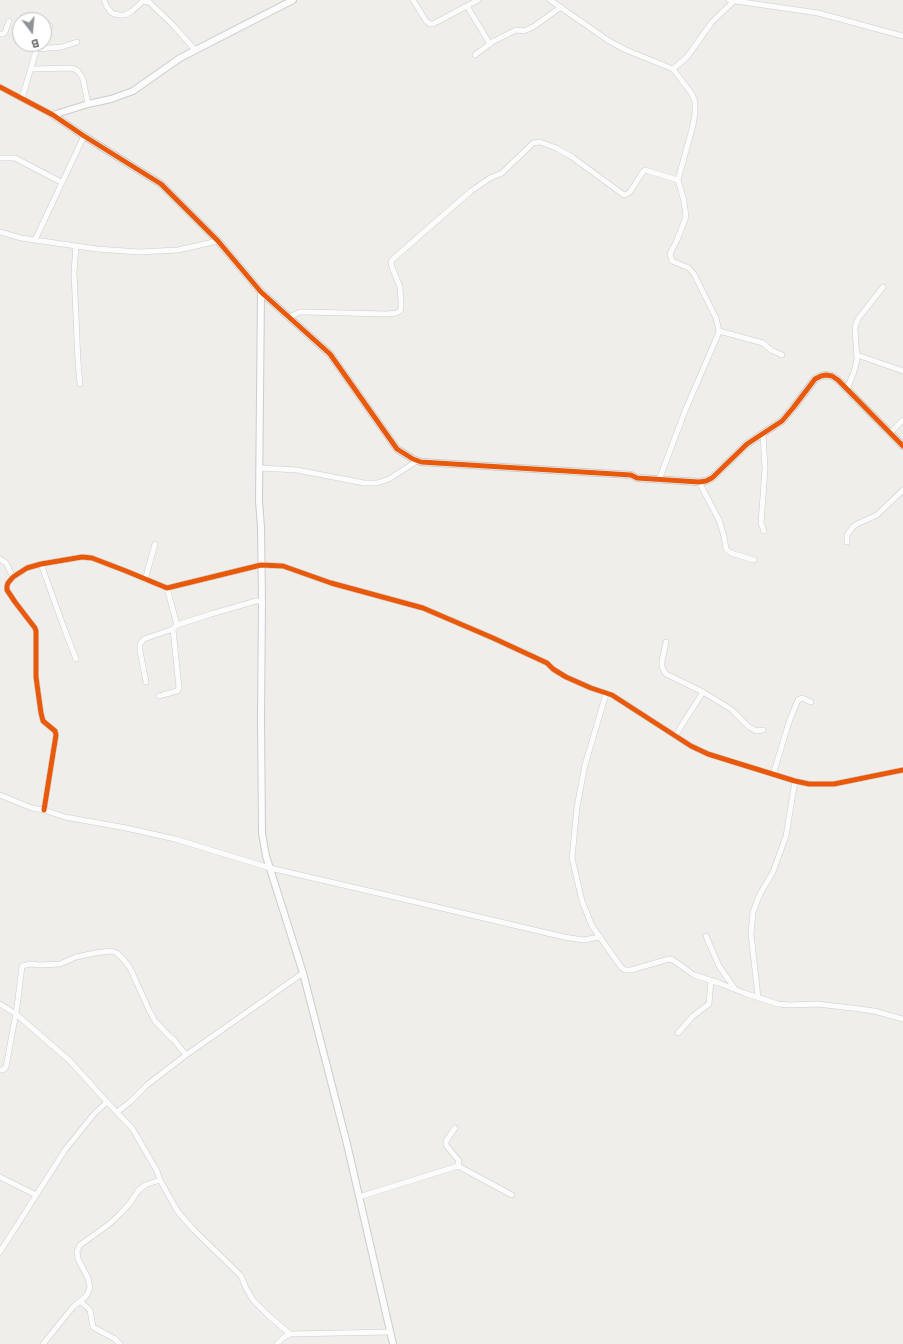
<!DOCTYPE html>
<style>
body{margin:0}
#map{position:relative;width:903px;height:1344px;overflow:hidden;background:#efeeea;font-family:Overpass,sans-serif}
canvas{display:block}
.north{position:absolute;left:12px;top:12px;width:40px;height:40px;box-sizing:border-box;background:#fff;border:1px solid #bfc1c3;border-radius:50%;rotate:164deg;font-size:11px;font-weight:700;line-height:16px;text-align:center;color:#5f6368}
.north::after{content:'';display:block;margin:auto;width:14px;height:18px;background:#919496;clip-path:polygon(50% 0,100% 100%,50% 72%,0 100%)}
</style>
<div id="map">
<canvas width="903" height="1344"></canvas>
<div class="north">B</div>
</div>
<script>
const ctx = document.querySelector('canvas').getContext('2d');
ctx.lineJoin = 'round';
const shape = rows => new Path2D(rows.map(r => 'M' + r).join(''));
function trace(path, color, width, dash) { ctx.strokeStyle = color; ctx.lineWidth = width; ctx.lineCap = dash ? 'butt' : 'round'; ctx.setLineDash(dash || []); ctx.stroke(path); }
const minor = shape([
 [104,0,107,7,111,12,114,14,120,15,125,15,132,11,143,1,149,2,173,25,195,50],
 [413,0,426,21,430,24,433,24,478,0],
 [550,0,609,41,626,50,673,69,692,94,695,102,695,113,693,125,678,180,684,201,686,217,677,240,670,254,672,261,689,268,694,274,716,318,719,331,717,337,685,411,659,480],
 [729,0,818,13,903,36],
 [467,6,490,44],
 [44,28,50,26],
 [0,34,3,34,5,32,9,21],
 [37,49,62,47,77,42],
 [475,55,492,42,516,30,524,31,533,27,561,7],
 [31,69,72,68,78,71,83,79,88,104],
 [673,69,687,57,712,22,734,1],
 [0,87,53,115],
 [22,98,38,44],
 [0,158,15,158,61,182],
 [0,232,21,238,97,249,139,252,178,250,218,241],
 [35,240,84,136],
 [76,246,74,272,78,362,80,384],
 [289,317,300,312,305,312,387,314,396,313,400,311,401,309,401,302,400,287,392,267,391,262,393,259,471,191,490,178,502,173,533,143,540,142,556,148,572,157,624,195,627,194,630,192,642,173,645,170,678,180],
 [719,331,763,343,771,350,782,355],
 [857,355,903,371],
 [847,389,854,372,857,359,855,329,856,324,858,319,883,287],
 [763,433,765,469,761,523,764,531],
 [890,433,903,420],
 [260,468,297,470,364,483,377,483,389,479,417,461],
 [699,482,719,520,724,536,726,549,731,553,754,560],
 [847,542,847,535,853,527,857,524,877,515,903,490],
 [0,559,6,563,13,577],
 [41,564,64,628,76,659],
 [145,580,155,544],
 [177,625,211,614,256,601,262,601],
 [666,642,662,661,662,667,664,671,666,674,703,692,675,736],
 [146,682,140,651,140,644,144,639,173,629,177,625,167,588],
 [703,692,732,710,749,727,757,731,763,730],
 [606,694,585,765,577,807,572,858,582,901,592,926,621,967,625,970,631,970,669,959,673,960,694,975,719,983,744,993,778,1004,790,1005,817,1004,852,1008,874,1011,903,1019],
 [159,696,177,691,179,688,173,629],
 [773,775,789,722,798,700,802,698,811,702],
 [0,795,32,808,44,810,65,817,126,828,175,839,270,868,382,894,564,937,583,940,600,937],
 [44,810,56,735,55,731,43,721,41,713,36,677,36,631,35,628,15,602,7,590,7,586,8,583,13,577,27,568,41,564,82,557,92,558,126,571,167,588,261,565,283,566,331,583,423,608,493,638,547,663,553,669,566,677,591,688,612,695,691,746,708,754,724,759,795,781,809,784,834,784,903,770],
 [706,936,719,966,735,989],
 [758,997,751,934,753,912,760,894,773,872,786,836,795,781],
 [0,1004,16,1014,70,1061,107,1102,132,1128,157,1171,160,1180,178,1212,193,1229,241,1276,246,1288,253,1300,269,1316,290,1334,389,1332],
 [678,1033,693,1016,709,1004,711,980],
 [0,1070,3,1070,6,1067,17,1007,22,966,30,964,40,965,60,964,76,957,95,953,111,951,117,953,124,960,130,968,149,1010,155,1021,169,1036,174,1040,186,1055],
 [117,1112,130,1102,147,1085,186,1055,303,973],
 [455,1128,446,1141,446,1145,459,1161,458,1166],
 [0,1177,36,1195],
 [359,1197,458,1166,512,1195],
 [0,1252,65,1150,94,1114,107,1102],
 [80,1301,90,1310,93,1327,115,1339,120,1344],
 [43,1344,73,1307,85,1297,88,1293,90,1287,88,1278,78,1259,77,1251,80,1245,108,1225,120,1214,130,1203,138,1191,145,1185,160,1180],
 [277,1344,283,1338,290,1334]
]);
const tertiary = shape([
 [53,115,84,136,161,184,218,241,261,292,330,354,397,449,413,459,421,462,631,475,637,478,699,482,706,481,712,478,747,444,782,421,793,408,815,379,821,376,826,375,832,376,838,380,903,446],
 [53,115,88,104,111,99,133,91,180,58,293,0],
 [261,292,259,501,261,527,262,601,261,719,262,833,266,856,303,973,347,1144,393,1344]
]);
trace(minor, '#cbcccc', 6);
trace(tertiary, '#cbcccc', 8);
trace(minor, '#fdfcfc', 5);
trace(tertiary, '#fdfcfc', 6);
trace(shape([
 [0,87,53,115,84,136,161,184,218,241,261,292,330,354,397,449,413,459,421,462,631,475,637,478,699,482,706,481,712,478,747,444,782,421,793,408,815,379,821,376,826,375,832,376,838,380,903,446],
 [44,810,56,735,55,731,43,721,41,713,36,677,36,631,35,628,15,602,7,590,7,586,8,583,13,577,27,568,41,564,82,557,92,558,126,571,167,588,261,565,283,566,331,583,423,608,493,638,547,663,553,669,566,677,591,688,612,695,691,746,708,754,724,759,795,781,809,784,834,784,903,770]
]), '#e8590c', 5);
</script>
